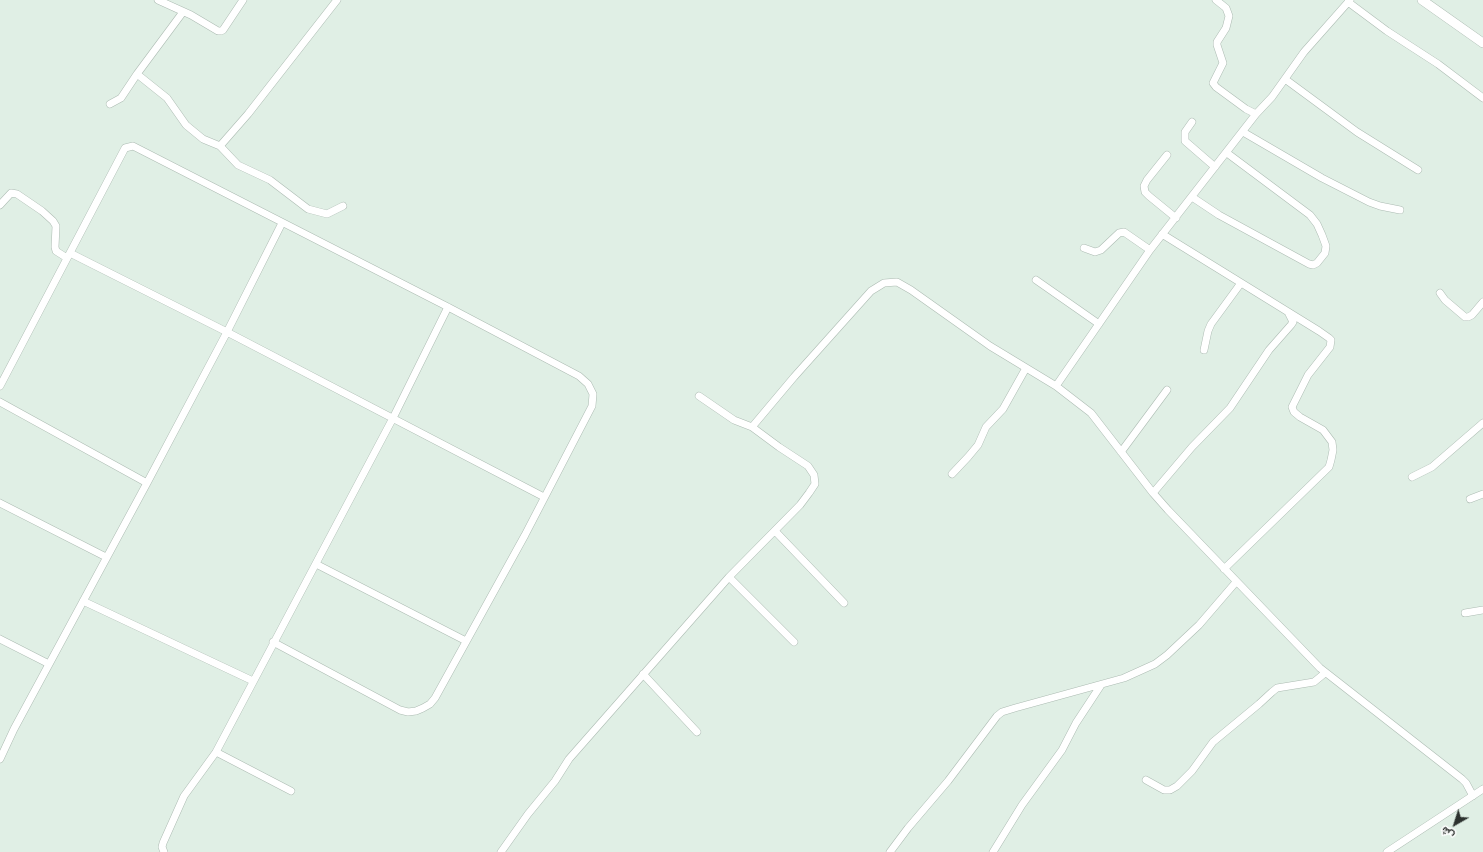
<!DOCTYPE html>
<meta charset="utf-8">
<style>
body{margin:0}
#map{position:relative;width:1483px;height:852px;overflow:hidden;background:#e0efe5;font-family:"Playfair Display",Vazirmatn,serif}
canvas{display:block}
.north{position:absolute;left:1435px;top:804px;width:40px;height:40px;-webkit-text-stroke:3px #fff;paint-order:stroke;rotate:219deg;font-size:11px;font-weight:700;line-height:16px;text-align:center;color:#2c312e}
.north::after{content:'';display:block;margin:auto;width:14px;height:18px;background:#2c312e;clip-path:polygon(50% 0,100% 100%,50% 72%,0 100%)}
</style>
<div id="map">
<canvas width="1483" height="852"></canvas>
<div class="north">ش</div>
</div>
<script>
const ctx = document.querySelector('canvas').getContext('2d');
ctx.lineJoin = 'round';
const shape = rows => new Path2D(rows.map(r => 'M' + r).join(''));
function trace(path, color, width, dash) { ctx.strokeStyle = color; ctx.lineWidth = width; ctx.lineCap = dash ? 'butt' : 'round'; ctx.setLineDash(dash || []); ctx.stroke(path); }
const street = shape([
 [158,0,191,15,218,31,221,31,223,30,243,0],
 [1216,0,1226,8,1229,16,1226,28,1217,42,1217,45,1223,63,1213,83,1216,87,1246,109,1256,114],
 [1348,2,1387,31,1438,64,1483,98],
 [137,74,167,98,186,125,203,139,220,146,238,165,270,180,308,209,327,214,343,206],
 [1285,79,1357,132,1418,170],
 [110,104,121,98,137,74,183,12],
 [1192,122,1185,132,1185,141,1215,167],
 [1243,132,1322,178,1369,202,1380,206,1400,210],
 [220,146,248,114,337,0],
 [1167,155,1147,180,1144,186,1145,192,1149,196,1176,218],
 [1192,197,1219,215,1309,264,1313,265,1317,263,1325,253,1326,246,1322,235,1317,224,1310,215,1227,153],
 [0,205,11,193,17,194,42,211,53,221,56,226,55,247,56,251,67,258],
 [1162,234,1319,331,1329,338,1331,340,1330,347,1308,375,1292,407,1294,412,1300,417,1323,430,1332,442,1333,450,1331,460,1329,467,1224,569],
 [1084,248,1095,252,1101,250,1119,233,1124,232,1150,250],
 [70,253,227,332,544,497],
 [1036,280,1099,324],
 [1440,293,1445,300,1465,317,1468,317,1472,315,1483,302],
 [1204,350,1208,331,1211,324,1241,283],
 [0,386,125,148,133,146,448,307,579,376,588,384,593,394,592,406,525,535,435,698,430,704,423,708,416,711,408,712,400,710,273,642],
 [1056,386,1150,250,1256,114,1272,97,1304,52,1350,0],
 [0,402,147,483],
 [752,427,794,377,871,291,884,283,897,282,911,290,990,346,1056,386,1091,413,1153,493,1168,510,1320,668,1462,779,1466,783,1473,796],
 [1121,452,1167,390],
 [952,474,968,457,978,445,986,427,1003,409,1026,368],
 [1412,477,1432,467,1483,423],
 [1153,493,1192,447,1230,408,1269,350,1291,325,1293,322,1289,314],
 [1470,499,1483,494],
 [0,503,106,557],
 [775,531,844,603],
 [316,564,466,641],
 [729,577,794,642],
 [83,601,253,681],
 [1465,613,1483,610],
 [0,639,49,664],
 [643,674,697,732],
 [216,752,291,791],
 [0,759,14,729,147,483,227,332,282,223],
 [1146,780,1164,790,1170,790,1177,786,1192,771,1213,742,1259,704,1272,692,1277,688,1314,682,1325,673],
 [164,852,162,847,163,843,184,796,216,752,393,418,448,307],
 [501,852,528,814,555,781,569,759,729,577,800,505,809,493,815,484,814,475,808,466,779,447,752,427,734,420,699,396],
 [890,852,908,828,948,781,997,716,1002,712,1015,708,1124,678,1155,664,1167,655,1199,625,1236,582],
 [993,852,1022,805,1062,750,1076,723,1101,685],
 [1387,852,1483,789]
]);
const secondary = shape([
 [1422,0,1483,43]
]);
trace(street, '#acbbb2', 8);
trace(secondary, '#acbbb2', 10);
trace(street, '#fff', 7);
trace(secondary, '#fff', 9);
</script>
